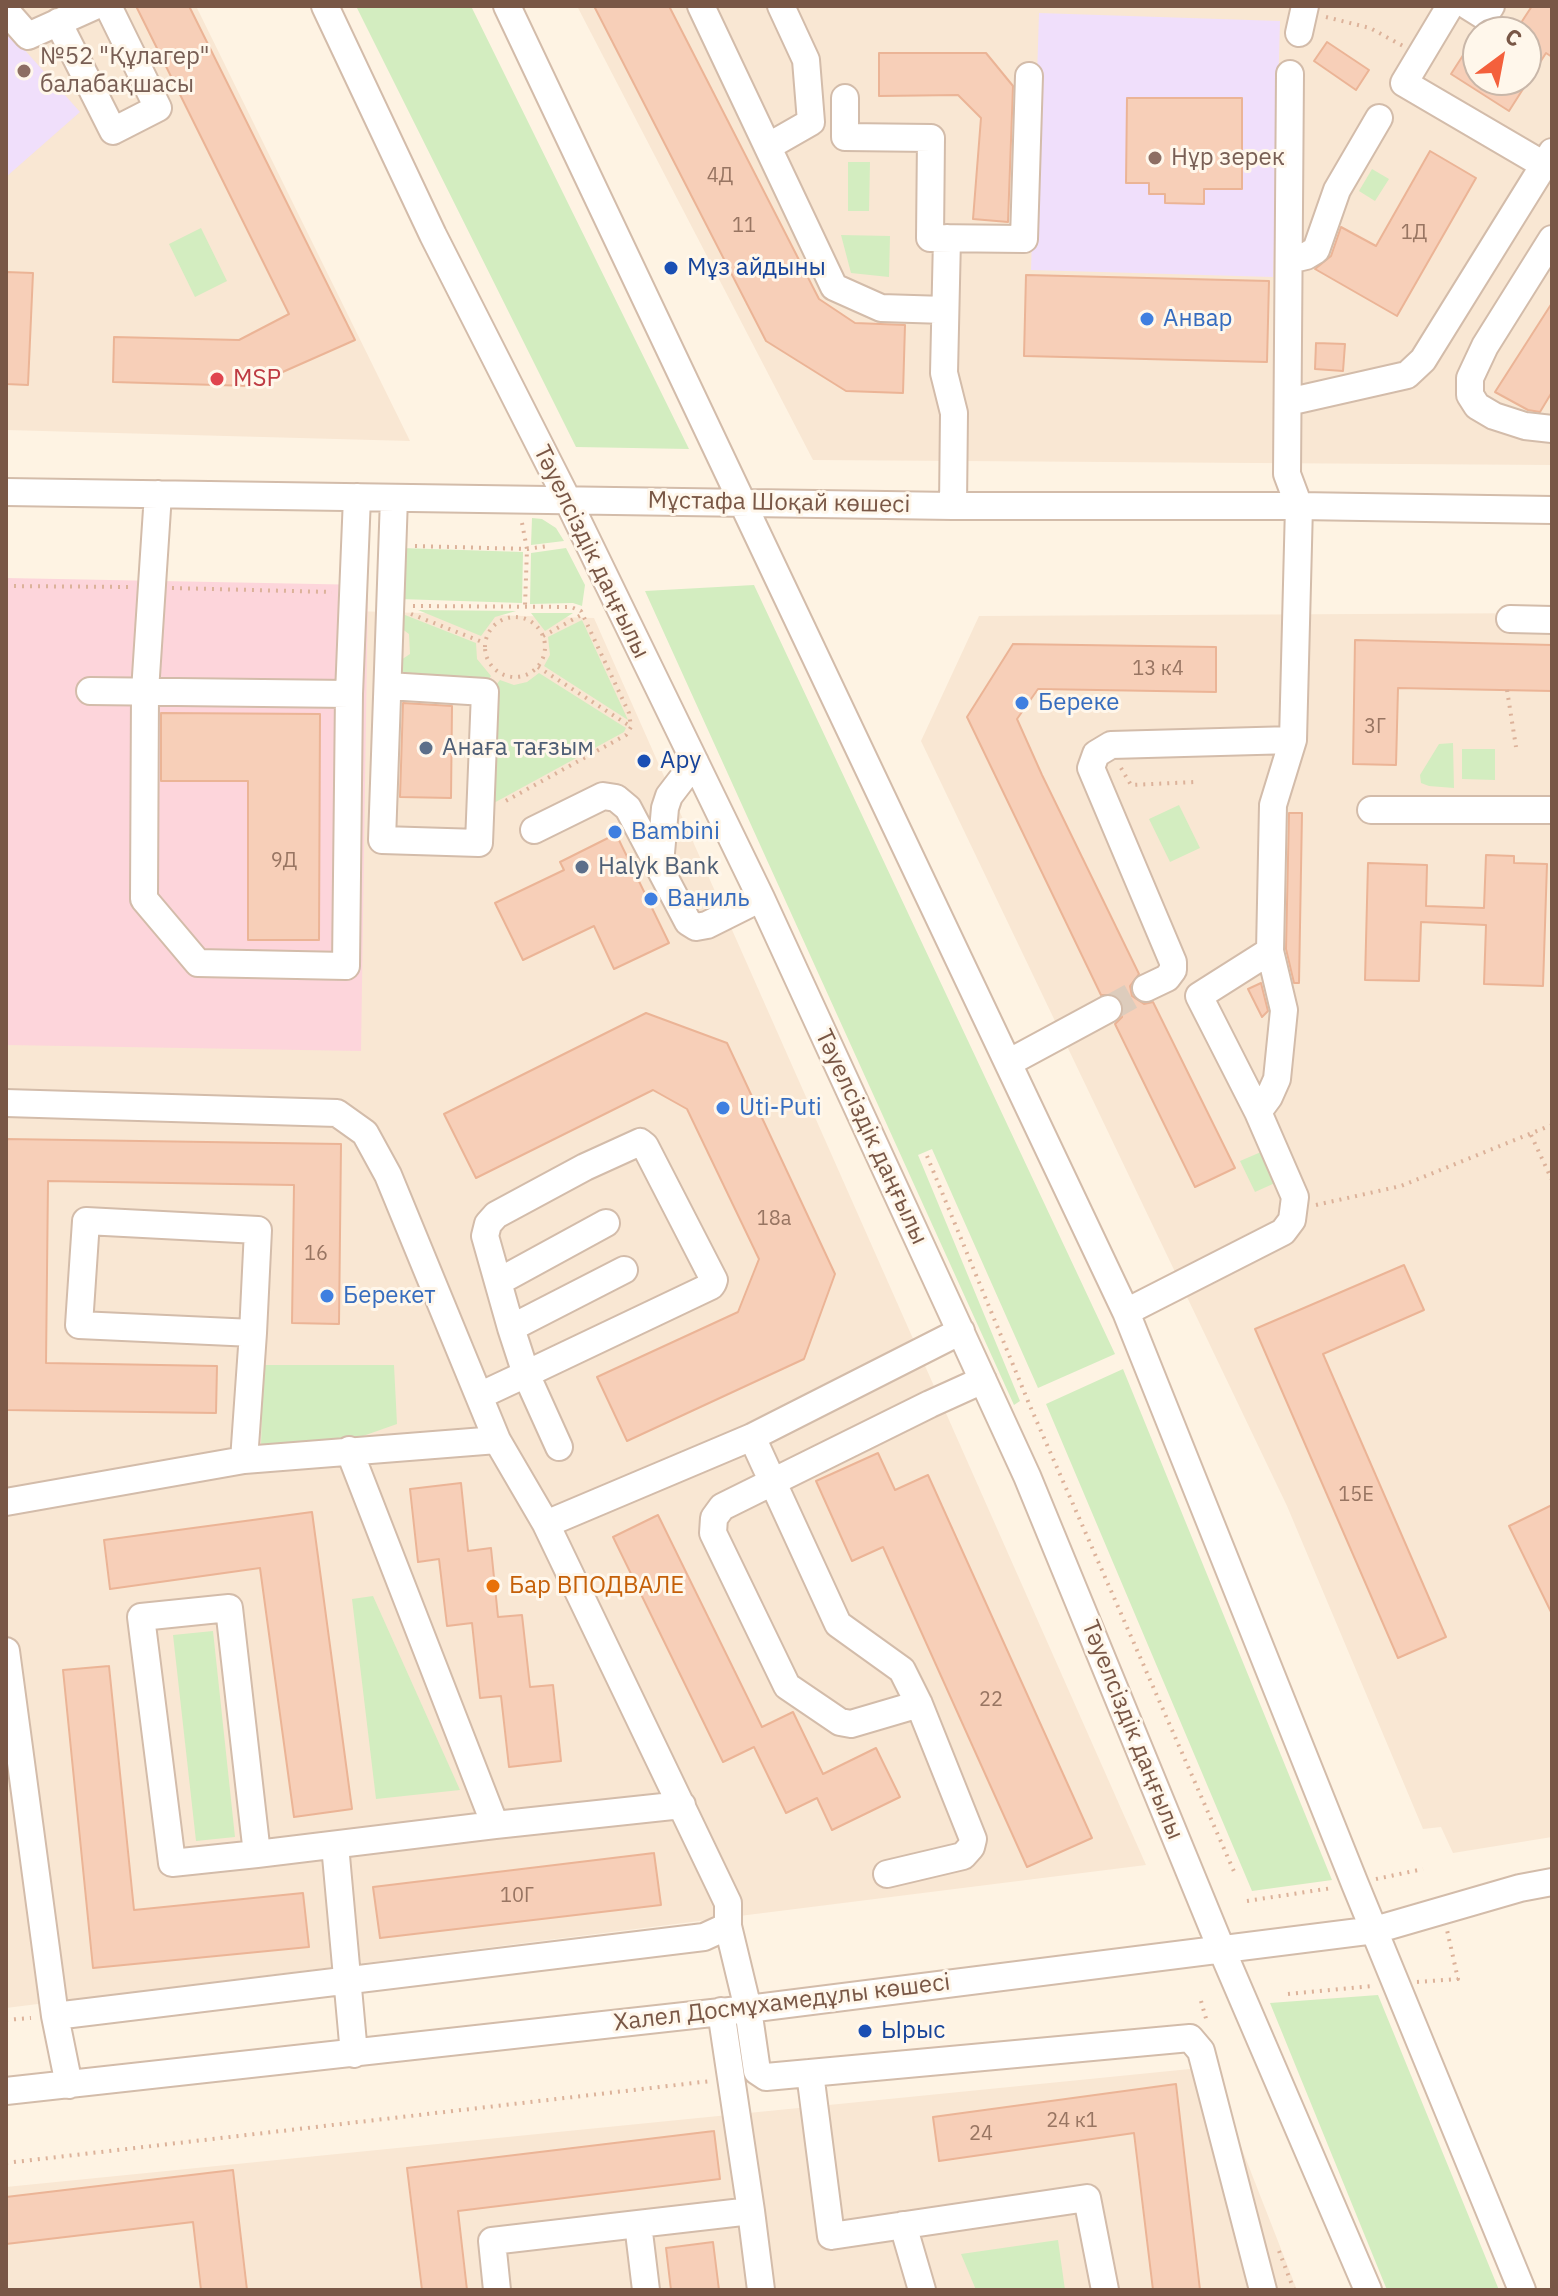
<!DOCTYPE html>
<meta charset="utf-8">
<style>
body{margin:0}
#map{position:relative;width:1558px;height:2296px;overflow:hidden;background:#fef3e3;font-family:"IBM Plex Sans",sans-serif}
canvas{display:block}
.frame{position:absolute;inset:0;border:8px solid #795746;pointer-events:none}
.north{position:absolute;left:1462px;top:16px;width:80px;height:80px;box-sizing:border-box;background:#fff7eb;border:2px solid #c9b7a9;border-radius:50%;rotate:32deg;font-size:22px;font-weight:700;line-height:32px;text-align:center;color:#795746}
.north::after{content:'';display:block;margin:auto;width:28px;height:36px;background:#f4603c;clip-path:polygon(50% 0,100% 100%,50% 72%,0 100%)}
</style>
<div id="map">
<canvas width="1558" height="2296"></canvas>
<div class="frame"></div>
<div class="north">С</div>
</div>
<script>
const ctx = document.querySelector('canvas').getContext('2d');
ctx.lineJoin = 'round';
function paint(path, color) { ctx.fillStyle = color; ctx.fill(path, 'evenodd'); }
const shape = rows => new Path2D(rows.map(r => 'M' + r).join(''));
function trace(path, color, width, dash) { ctx.strokeStyle = color; ctx.lineWidth = width; ctx.lineCap = dash ? 'butt' : 'round'; ctx.setLineDash(dash || []); ctx.stroke(path); }
function label(font, color, halo, rows, align = 'center') {
  ctx.font = font + ' "IBM Plex Sans",sans-serif'; ctx.lineWidth = 6; ctx.setLineDash([]); ctx.textBaseline = 'middle'; ctx.strokeStyle = halo; ctx.fillStyle = color; for (const [text, x, y, turn = 0] of rows) {
    ctx.save(); ctx.translate(x, y); ctx.rotate((+turn || 0) * Math.PI / 180); ctx.textAlign = isNaN(turn) ? turn : align; if (halo) ctx.strokeText(text, 0, 0); ctx.fillText(text, 0, 0); ctx.restore();
  }
}
paint(shape([
 [6,6,196,6,410,441,6,430],
 [577,6,1552,6,1552,465,813,460],
 [1478,32,1526,32,1526,80,1478,80],
 [6,601,594,618,1146,1865,6,2008],
 [1552,613,1552,1837,1453,1853,1441,1827,1423,1829,1287,1506,921,741,979,616],
 [1210,2067,1297,2290,6,2290,6,2187]
]), '#f9e7d3');
paint(shape([
 [1039,13,1280,21,1273,277,1031,270],
 [6,29,80,112,6,177]
]), '#f0dffb');
paint(shape([
 [6,578,368,585,361,1051,6,1045]
]), '#fdd5db');
paint(shape([
 [356,6,471,6,689,449,576,447],
 [848,162,870,162,869,211,848,211],
 [1372,169,1389,179,1375,201,1359,191],
 [201,228,227,281,195,297,169,244],
 [841,235,890,236,889,277,851,273],
 [532,518,542,519,556,528,564,541,531,545],
 [401,548,523,552,522,603,399,599],
 [566,548,585,585,582,606,573,603,530,604,531,553],
 [754,585,1115,1354,1038,1388,932,1149,918,1155,1020,1401,1014,1405,645,591],
 [418,610,516,611,495,617,481,636],
 [400,613,476,643,477,659,491,676,488,681,406,676,399,672,398,662,410,654,409,634,398,626],
 [531,613,573,613,545,631],
 [582,620,628,720,544,666,550,655,548,637],
 [539,673,626,728,624,732,492,804,496,685,500,680,514,685,527,682],
 [1453,743,1454,788,1429,786,1421,783,1420,775,1439,744],
 [1462,749,1495,749,1495,780,1462,779],
 [1179,805,1200,848,1170,862,1149,819],
 [1261,1152,1275,1183,1255,1192,1240,1161],
 [263,1365,394,1365,397,1424,346,1442,261,1446],
 [1123,1369,1332,1880,1252,1891,1046,1404],
 [373,1596,460,1790,376,1799,352,1599],
 [213,1631,235,1837,196,1841,173,1635],
 [1378,1995,1499,2290,1387,2290,1270,2003],
 [1058,2240,1065,2290,976,2290,961,2254]
]), '#d3edc0');
const building = shape([
 [136,6,189,6,355,340,251,386,113,382,114,337,239,340,289,314,136,6],
 [594,6,669,6,819,299,855,323,905,325,903,393,846,391,766,341,594,6],
 [1532,6,1552,6,1552,57,1546,53,1509,111,1451,74,1478,32,1478,80,1526,80,1526,32,1515,32,1532,6],
 [1327,42,1369,70,1356,90,1314,61,1327,42],
 [879,53,986,53,1013,86,1008,222,973,219,981,118,958,95,879,96,879,53],
 [1127,98,1242,98,1242,189,1204,189,1204,204,1165,203,1165,194,1149,194,1149,183,1126,183,1127,98],
 [1430,151,1476,178,1397,316,1315,269,1331,256,1341,227,1376,246,1430,151],
 [6,272,33,273,28,385,6,384,6,272],
 [1026,275,1269,281,1267,362,1024,356,1026,275],
 [1552,303,1552,392,1540,412,1528,410,1495,392,1552,303],
 [1316,343,1345,344,1343,371,1315,369,1316,343],
 [1355,640,1552,645,1552,691,1398,688,1396,765,1353,764,1355,640],
 [1013,644,1216,647,1216,692,1038,689,1017,719,1042,775,1139,974,1130,986,1132,996,1144,1004,1153,1002,1235,1168,1195,1187,1115,1024,1122,1017,1122,1002,1116,995,1101,995,967,717,1013,644],
 [403,703,452,706,451,798,400,797,403,703],
 [161,713,320,714,319,940,248,940,248,781,161,781,161,713],
 [1289,813,1302,813,1299,983,1294,983,1286,949,1289,813],
 [616,834,669,943,614,969,594,926,523,960,495,903,564,870,560,862,616,834],
 [1486,855,1514,856,1514,863,1547,864,1543,986,1484,984,1486,925,1421,922,1419,981,1365,980,1368,863,1427,865,1426,906,1484,908,1486,855],
 [1261,983,1268,1011,1262,1017,1248,989,1261,983],
 [646,1013,727,1043,835,1274,804,1359,627,1441,597,1377,738,1312,759,1259,687,1109,653,1090,476,1178,444,1114,646,1013],
 [6,1139,341,1144,339,1324,292,1323,294,1185,48,1181,46,1363,217,1366,216,1413,6,1410,6,1139],
 [1404,1265,1424,1310,1323,1354,1446,1637,1398,1658,1255,1329,1404,1265],
 [878,1453,895,1490,928,1475,1092,1838,1027,1867,883,1547,852,1561,816,1481,878,1453],
 [461,1483,468,1551,491,1548,498,1617,522,1615,530,1687,553,1685,561,1761,509,1767,501,1696,480,1698,472,1623,447,1626,439,1559,418,1562,410,1489,461,1483],
 [1552,1505,1552,1614,1509,1526,1552,1505],
 [312,1512,352,1809,294,1817,260,1568,110,1589,104,1540,312,1512],
 [658,1515,762,1727,793,1712,823,1774,876,1748,900,1797,832,1830,817,1798,786,1813,754,1747,723,1762,613,1537,658,1515],
 [109,1666,134,1910,303,1893,309,1947,93,1968,63,1670,109,1666],
 [654,1853,661,1905,380,1938,373,1887,654,1853],
 [1176,2084,1200,2290,1153,2290,1134,2133,939,2161,933,2117,1176,2084],
 [714,2131,720,2179,458,2211,467,2290,422,2290,407,2168,714,2131],
 [233,2170,247,2290,201,2290,193,2222,6,2244,6,2197,233,2170],
 [713,2242,719,2290,671,2290,666,2248,713,2242]
]);
paint(building, '#f7cfb8');
trace(building, '#ebb496', 2);
trace(shape([
 [1108,1009,1146,988]
]), '#ddccbc', 26, [26, 13]);
const minor = shape([
 [325,6,433,235,568,501,761,898,1027,1476,1221,1948,1368,2290],
 [507,6,1126,1312,1355,1884,1522,2290],
 [701,6,834,287,881,308,945,310],
 [1450,6,1404,83,1544,165],
 [1468,6,1484,16,1491,6],
 [6,11,28,36,95,6],
 [58,22,113,131,158,108,108,6],
 [1299,33,1305,6],
 [845,98,845,137,931,138,930,238,1024,239,1029,76],
 [769,146,811,122,806,60,781,6],
 [947,238,944,373,954,413,953,506],
 [1552,239,1485,346,1470,378,1470,395,1477,406,1494,416,1525,426,1552,429],
 [1289,260,1306,256,1316,250,1337,190,1379,118],
 [1288,402,1407,375,1423,360,1552,152],
 [6,492,953,506,1299,506,1552,510],
 [158,494,145,691,144,899,198,963,346,966,349,694,357,497],
 [1510,619,1552,620],
 [388,686,485,692,479,843,382,840,394,498],
 [90,691,349,694],
 [1371,810,1552,810],
 [534,830,603,796,616,798,628,808,688,922,696,927,707,925,761,898],
 [660,864,665,808,669,796,695,762],
 [1146,988,1167,978,1173,970,1173,962,1091,768,1096,754,1111,745,1293,740,1299,506,1287,474,1290,74],
 [1008,1063,1108,1009],
 [6,1103,337,1113,365,1133,388,1175,497,1440,546,1524,728,1903,728,1926,704,1937,55,2016],
 [1258,1112,1199,996,1270,951],
 [498,1282,606,1223],
 [1126,1312,1283,1232,1292,1220,1295,1197,1258,1112,1269,1097,1277,1079,1284,1010,1270,951,1273,805,1293,740],
 [511,1328,624,1270],
 [479,1396,526,1374,711,1286,713,1283,714,1280,645,1146,640,1142,585,1167,496,1215,488,1224,485,1236,511,1328,526,1374,559,1447],
 [752,1437,838,1624,902,1670,919,1704,973,1839,971,1847,963,1856,887,1874],
 [349,1450,495,1825],
 [244,1460,253,1333,258,1230,86,1221,79,1325,253,1333],
 [6,1502,244,1460,497,1440],
 [546,1524,752,1437,961,1331],
 [6,1651,55,2016,69,2085],
 [919,1704,851,1724,840,1722,787,1686,713,1533,714,1518,722,1507,930,1404,983,1380],
 [335,1845,354,2054],
 [257,1854,229,1608,141,1617,172,1863,257,1854,495,1825,682,1805],
 [728,1926,748,2009,757,2071,766,2077,1190,2038,1201,2051,1263,2290],
 [810,2073,831,2236,1087,2198,1105,2290],
 [6,2091,748,2009,1375,1930,1520,1888,1552,1882],
 [751,2211,761,2290],
 [638,2224,751,2211,721,2011],
 [903,2225,922,2290],
 [497,2290,492,2241,638,2224,646,2290]
]);
trace(minor, '#d3bcaa', 30);
trace(shape([
 [1326,17,1370,28,1403,46],
 [522,523,527,549,525,606],
 [415,546,527,549,548,546],
 [6,586,132,587],
 [172,588,332,592],
 [413,606,571,607,581,611,629,713,631,727,626,735,502,803],
 [411,614,485,643],
 '485 647a30 30 0 1 1 60 0a30 30 0 1 1-60 0Z',
 [543,636,583,614],
 [538,667,630,726],
 [1507,690,1516,747],
 [1121,768,1131,785,1194,782],
 [1531,1135,1552,1180],
 [927,1156,1030,1406,1236,1876],
 [1316,1205,1401,1186,1552,1125],
 [1376,1879,1423,1869],
 [1247,1901,1332,1888],
 [1417,1982,1458,1979,1447,1930],
 [1288,1994,1373,1986],
 [1201,2001,1207,2022],
 [6,2020,31,2018],
 [6,2163,711,2081],
 [1279,2251,1294,2290]
]), '#dcb29a', 4, [2, 6]);
trace(minor, '#fff', 26);
for (const [x, y, r, color] of [
 [24,71,8,"#8d6e63"],
 [1155,158,8,"#8d6e63"],
 [671,268,8,"#1a4fb4"],
 [1147,319,8,"#3f7fe0"],
 [217,379,8,"#e0444e"],
 [1022,703,8,"#3f7fe0"],
 [426,748,8,"#5c6f8a"],
 [644,761,8,"#1a4fb4"],
 [615,832,8,"#3f7fe0"],
 [582,867,8,"#5c6f8a"],
 [651,899,8,"#3f7fe0"],
 [723,1108,8,"#3f7fe0"],
 [327,1296,8,"#3f7fe0"],
 [493,1586,8,"#e8710a"],
 [865,2031,8,"#1a4fb4"]
]) { const dot = new Path2D(); dot.arc(x, y, r, 0, 2 * Math.PI); ctx.fillStyle = color; ctx.fill(dot); trace(dot, '#fff7eb', 3); }
label('20px', '#987562', null, [
 ["4Д",720,176],
 ["11",744,226],
 ["1Д",1414,233],
 ["13 к4",1158,669],
 ["3Г",1375,727],
 ["9Д",284,861],
 ["18а",774,1219],
 ["16",316,1254],
 ["15Е",1356,1495],
 ["22",991,1700],
 ["10Г",517,1896],
 ["24 к1",1072,2121],
 ["24",981,2134]
]);
label('24px', '#785e54', '#fff7eb', [
 ["№52 \"Құлагер\"",40,57],
 ["балабақшасы",40,85],
 ["Нұр зерек",1171,158]
], 'left');
label('24px', '#164399', '#fff7eb', [
 ["Мұз айдыны",687,268],
 ["Ару",660,761],
 ["Ырыс",881,2031]
], 'left');
label('24px', '#366cbe', '#fff7eb', [
 ["Анвар",1163,319],
 ["Береке",1038,703],
 ["Bambini",631,832],
 ["Ваниль",667,899],
 ["Uti-Puti",739,1108],
 ["Берекет",343,1296]
], 'left');
label('24px', '#be3a42', '#fff7eb', [
 ["MSP",233,379]
], 'left');
label('24px', '#795746', '#fff7eb', [
 ["Мұстафа Шоқай көшесі",779,503,1],
 ["Тәуелсіздік даңғылы",591,552,64],
 ["Тәуелсіздік даңғылы",871,1137,65],
 ["Тәуелсіздік даңғылы",1132,1730,68],
 ["Халел Досмұхамедұлы көшесі",782,2003,-7]
]);
label('24px', '#4e5e75', '#fff7eb', [
 ["Анаға тағзым",442,748],
 ["Halyk Bank",598,867]
], 'left');
label('24px', '#c56008', '#fff7eb', [
 ["Бар ВПОДВАЛЕ",509,1586]
], 'left');
</script>
